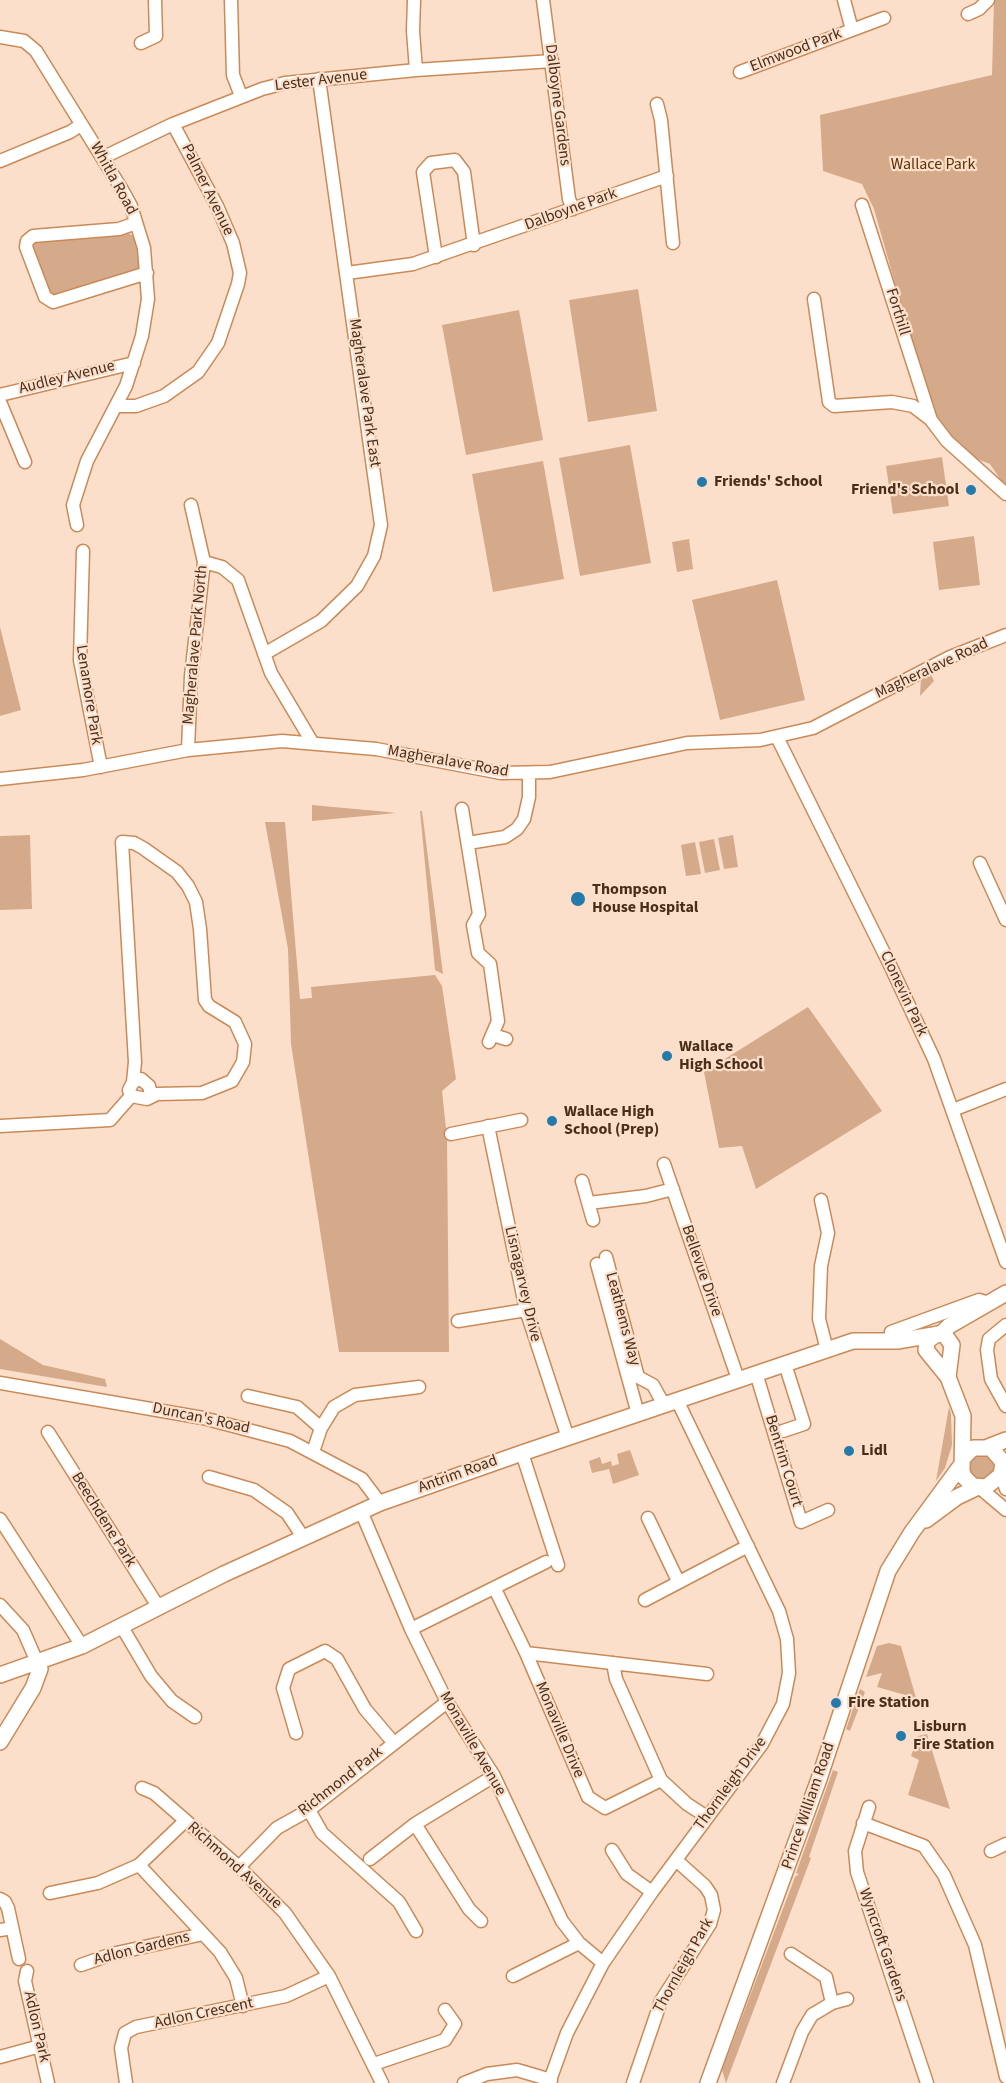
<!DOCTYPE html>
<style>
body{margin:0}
canvas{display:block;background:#fbdfcb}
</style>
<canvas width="1006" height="2083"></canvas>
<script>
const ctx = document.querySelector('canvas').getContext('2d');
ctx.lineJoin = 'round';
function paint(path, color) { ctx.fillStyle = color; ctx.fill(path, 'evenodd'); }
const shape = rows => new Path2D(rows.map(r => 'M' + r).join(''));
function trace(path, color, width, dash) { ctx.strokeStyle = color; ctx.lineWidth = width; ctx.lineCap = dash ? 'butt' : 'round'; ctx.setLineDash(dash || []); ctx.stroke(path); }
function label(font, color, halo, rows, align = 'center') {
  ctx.font = font + ' "Source Sans 3",sans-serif'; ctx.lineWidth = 4.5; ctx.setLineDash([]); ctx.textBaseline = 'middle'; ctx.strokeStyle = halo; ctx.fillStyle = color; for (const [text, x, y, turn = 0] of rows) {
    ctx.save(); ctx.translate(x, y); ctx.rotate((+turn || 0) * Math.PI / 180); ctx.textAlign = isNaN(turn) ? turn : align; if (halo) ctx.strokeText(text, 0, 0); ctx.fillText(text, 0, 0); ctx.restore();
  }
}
paint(shape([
 [994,0,1006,0,1006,488,990,464,969,456,933,418,874,209,862,184,823,171,820,115,992,75],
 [123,230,135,237,140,269,58,298,49,292,31,248,33,240],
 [638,289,657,411,588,422,569,300],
 [519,310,543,440,466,455,442,325],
 [630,445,651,563,580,576,559,458],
 [942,457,949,506,893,514,886,466],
 [543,461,564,579,493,592,472,474],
 [974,536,980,585,939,590,933,542],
 [689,539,693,569,677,572,672,542],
 [777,580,805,700,720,720,692,600],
 [0,627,21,710,0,716],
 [930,673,934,681,920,696,921,678],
 [312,805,388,812,396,813,312,821],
 [420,811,422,811,443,974,435,970],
 [265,822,285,822,300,999,312,998,311,987,435,975,442,986,456,1079,442,1091,447,1138,449,1352,339,1352,291,1044,288,949],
 [30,835,32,909,0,910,0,836],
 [733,835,738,867,724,869,718,838],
 [714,839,720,870,705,873,699,842],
 [695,842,701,874,686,876,681,845],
 [808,1007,882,1111,756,1189,742,1146,719,1148,704,1072],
 [0,1339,43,1365,105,1379,107,1387,0,1369],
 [949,1407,951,1414,952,1445,945,1468,936,1481],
 [630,1450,639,1475,613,1484,609,1469,592,1473,589,1461,600,1457,602,1464,611,1461,612,1466,619,1464,617,1454],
 [985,1451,999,1469,980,1482,969,1473,968,1462,971,1457],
 [889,1643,901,1646,916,1698,877,1687,882,1673,866,1677,877,1646],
 [860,1689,865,1692,850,1731,846,1729],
 [927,1734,950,1809,908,1795,919,1760,911,1756,918,1736],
 [833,1770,838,1772,809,1857,811,1858,726,2083,722,2070,795,1877,799,1874,796,1873]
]), '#d5aa8a');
const minor = shape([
 [231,0,233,75,241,96],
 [414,0,413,31,416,70],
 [543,0,569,199,573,209],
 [844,0,852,30],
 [968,14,979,9,988,0],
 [0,37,24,41,36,51,121,188,131,206,144,248,148,299,142,336,126,386,87,461,73,505,77,525],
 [141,43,156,36,155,0],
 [740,72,884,18],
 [657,104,661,120,673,243],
 [104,157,173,124,262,89,285,83,416,70,552,61],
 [0,161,70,132,81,125],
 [862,205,931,420,947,441,1006,494],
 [136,223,119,229,33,236,27,241,26,247,45,297,53,302,147,273],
 [436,257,423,172,431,163,455,160,464,172,474,245],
 [347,273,413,264,667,176],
 [814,299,829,402,834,406,892,402,913,406,930,419],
 [0,395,134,363],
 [0,402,25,462],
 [117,406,136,406,164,396,198,372,218,343,238,284,240,273,233,243,217,206,173,124],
 [83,551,80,660,101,767],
 [204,562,222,567,238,580,271,673,312,742],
 [264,654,321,621,357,586,374,556,381,525,319,79],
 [777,737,890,965,934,1059,1006,1262],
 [188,750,191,676,204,562,191,505],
 [0,779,83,770,188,750,282,741,376,749,501,773,550,772,687,743,760,740,813,728,950,657,1006,635],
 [462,809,479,914,473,925,478,953,490,964,498,1021,489,1042],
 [468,843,505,837,517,829,524,819,529,797,529,774],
 [980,863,1006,920],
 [493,1035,506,1039],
 [133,1082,135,1062,122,842,134,843,143,848,177,872,188,886,196,902,200,929,205,1000,209,1006,235,1022,245,1044,243,1062,232,1081,202,1093,157,1094,147,1099,131,1096,129,1090,133,1082,141,1079,149,1086,151,1094],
 [953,1110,1006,1089],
 [0,1126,110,1120,131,1096],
 [488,1126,526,1310,568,1438],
 [451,1134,521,1120],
 [664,1164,738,1379],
 [582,1181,593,1220],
 [821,1200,828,1233,821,1266,819,1319,827,1350],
 [589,1203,646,1196,673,1189],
 [606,1257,638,1377,653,1385,664,1405],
 [597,1264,638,1414],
 [458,1321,526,1310],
 [1006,1325,989,1339,987,1350,991,1379,1006,1406],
 [891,1332,979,1300,989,1303],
 [756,1373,801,1522,828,1510],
 [0,1383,203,1418,290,1441,362,1479,380,1503],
 [248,1396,297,1407,321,1428],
 [783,1431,804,1424,785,1364],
 [48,1432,159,1608],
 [313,1452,321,1428,334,1407,355,1395,419,1387],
 [522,1453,558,1565],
 [1001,1475,1006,1489],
 [209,1477,254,1490,287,1513,303,1537],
 [980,1488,1006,1510],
 [361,1511,411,1629,447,1702,494,1776,562,1921,579,1943,603,1963],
 [648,1518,678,1581],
 [0,1519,82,1646],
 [495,1589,526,1653,588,1797,605,1808,661,1780],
 [645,1600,748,1546],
 [0,1605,23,1630,37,1662],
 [122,1627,151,1676,172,1701,195,1717],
 [411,1629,546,1562],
 [526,1653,707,1674],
 [613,1663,616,1679,661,1780,687,1804,707,1817],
 [296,1733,283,1688,289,1669,325,1651,337,1659,365,1709,393,1742],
 [142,1788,154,1793,239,1867,285,1913,329,1976,382,2083],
 [869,1807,855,1851,857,1872,927,2083],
 [309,1810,322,1833,399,1902,416,1931],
 [863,1823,924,1846,944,1875,975,1945,1006,2077],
 [415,1824,469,1909,481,1921],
 [612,1850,627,1874,652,1892],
 [991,1851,1006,1844],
 [370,1859,415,1824,494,1776],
 [139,1865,220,1952,236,1978,243,2006],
 [239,1867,277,1828,309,1810,447,1702],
 [50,1893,98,1883,139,1865,184,1822],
 [0,1899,5,1902,8,1908,19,1959],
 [0,1930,12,1928],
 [791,1954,826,1977,832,2003],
 [81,1965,112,1954,203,1934],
 [27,1971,25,1981,48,2083],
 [513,1976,579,1943],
 [0,2057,40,2046],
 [374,2064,445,2040,455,2024,445,2010],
 [126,2083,121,2048,125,2033,136,2027,286,1996,329,1976],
 [464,2083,487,2074,517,2070,551,2080],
 [549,2083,567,2033,603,1963,652,1892,762,1744,783,1704,789,1673,787,1639,779,1611,677,1400],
 [633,2083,661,2001,710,1924,714,1910,711,1895,705,1886,676,1860],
 [783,2083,802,2032,812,2015,832,2003,847,1999]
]);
const major = shape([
 [941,1334,949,1326,1006,1293],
 [948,1377,952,1345,945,1335,937,1334,927,1341,926,1350,948,1377,963,1416,962,1471,964,1477,973,1486,986,1487,1001,1475,1003,1462,991,1448,973,1448,964,1457],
 [988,1447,1006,1440],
 [926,1520,957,1497,978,1487],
 [0,1675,82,1646,224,1574,380,1503,522,1453,853,1341,897,1341,933,1335],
 [0,1742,33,1688,40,1669,37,1662],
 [708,2083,819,1779,888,1571,912,1532,962,1464]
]);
trace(minor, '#ca8a57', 15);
trace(major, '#ca8a57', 18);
trace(minor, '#fff', 12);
trace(major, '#fff', 15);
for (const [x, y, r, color] of [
 [702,482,6,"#247aaa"],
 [971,490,6,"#247aaa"],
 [578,899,8,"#247aaa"],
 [667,1056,6,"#247aaa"],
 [552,1121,6,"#247aaa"],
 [849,1451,6,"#247aaa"],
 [836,1703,6,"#247aaa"],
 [901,1736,6,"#247aaa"]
]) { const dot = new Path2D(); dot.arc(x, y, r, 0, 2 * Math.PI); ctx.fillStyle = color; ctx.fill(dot); trace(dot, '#fbdfcb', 2); }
label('16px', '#492e19', '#fbdfcb', [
 ["Elmwood Park",796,51,-21],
 ["Lester Avenue",321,81,-7],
 ["Dalboyne Gardens",557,105,83],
 ["Whitla Road",113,179,61],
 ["Palmer Avenue",207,190,64],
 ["Dalboyne Park",571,210,-20],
 ["Forthill",897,312,73],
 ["Audley Avenue",67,378,-14],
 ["Magheralave Park East",364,393,82],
 ["Magheralave Park North",196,645,-85],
 ["Magheralave Road",932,669,-25],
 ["Lenamore Park",88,695,81],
 ["Magheralave Road",448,762,10],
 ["Clonevin Park",903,994,65],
 ["Bellevue Drive",701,1271,71],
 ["Lisnagarvey Drive",522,1284,77],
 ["Leathems Way",622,1319,75],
 ["Duncan's Road",201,1419,12],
 ["Bentrim Court",783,1461,73],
 ["Antrim Road",458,1475,-20],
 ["Beechdene Park",103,1520,58],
 ["Monaville Drive",559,1730,67],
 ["Monaville Avenue",472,1744,60],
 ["Richmond Park",341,1782,-38],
 ["Thornleigh Drive",731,1784,-54],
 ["Prince William Road",809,1806,-71],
 ["Richmond Avenue",234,1866,42],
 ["Wyncroft Gardens",882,1945,71],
 ["Adlon Gardens",142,1949,-14],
 ["Thornleigh Park",684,1966,-61],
 ["Adlon Crescent",204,2014,-12],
 ["Adlon Park",36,2027,77]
]);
label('16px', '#5e3104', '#fbdfcb', [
 ["Wallace Park",933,165]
]);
label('bold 16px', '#492e19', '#fbdfcb', [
 ["Friends' School",714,482],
 ["Friend's School",959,490,"right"],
 ["Thompson",592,890],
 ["House Hospital",592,908],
 ["Wallace",679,1047],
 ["High School",679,1065],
 ["Wallace High",564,1112],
 ["School (Prep)",564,1130],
 ["Lidl",861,1451],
 ["Fire Station",848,1703],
 ["Lisburn",913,1727],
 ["Fire Station",913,1745]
], 'left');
</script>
